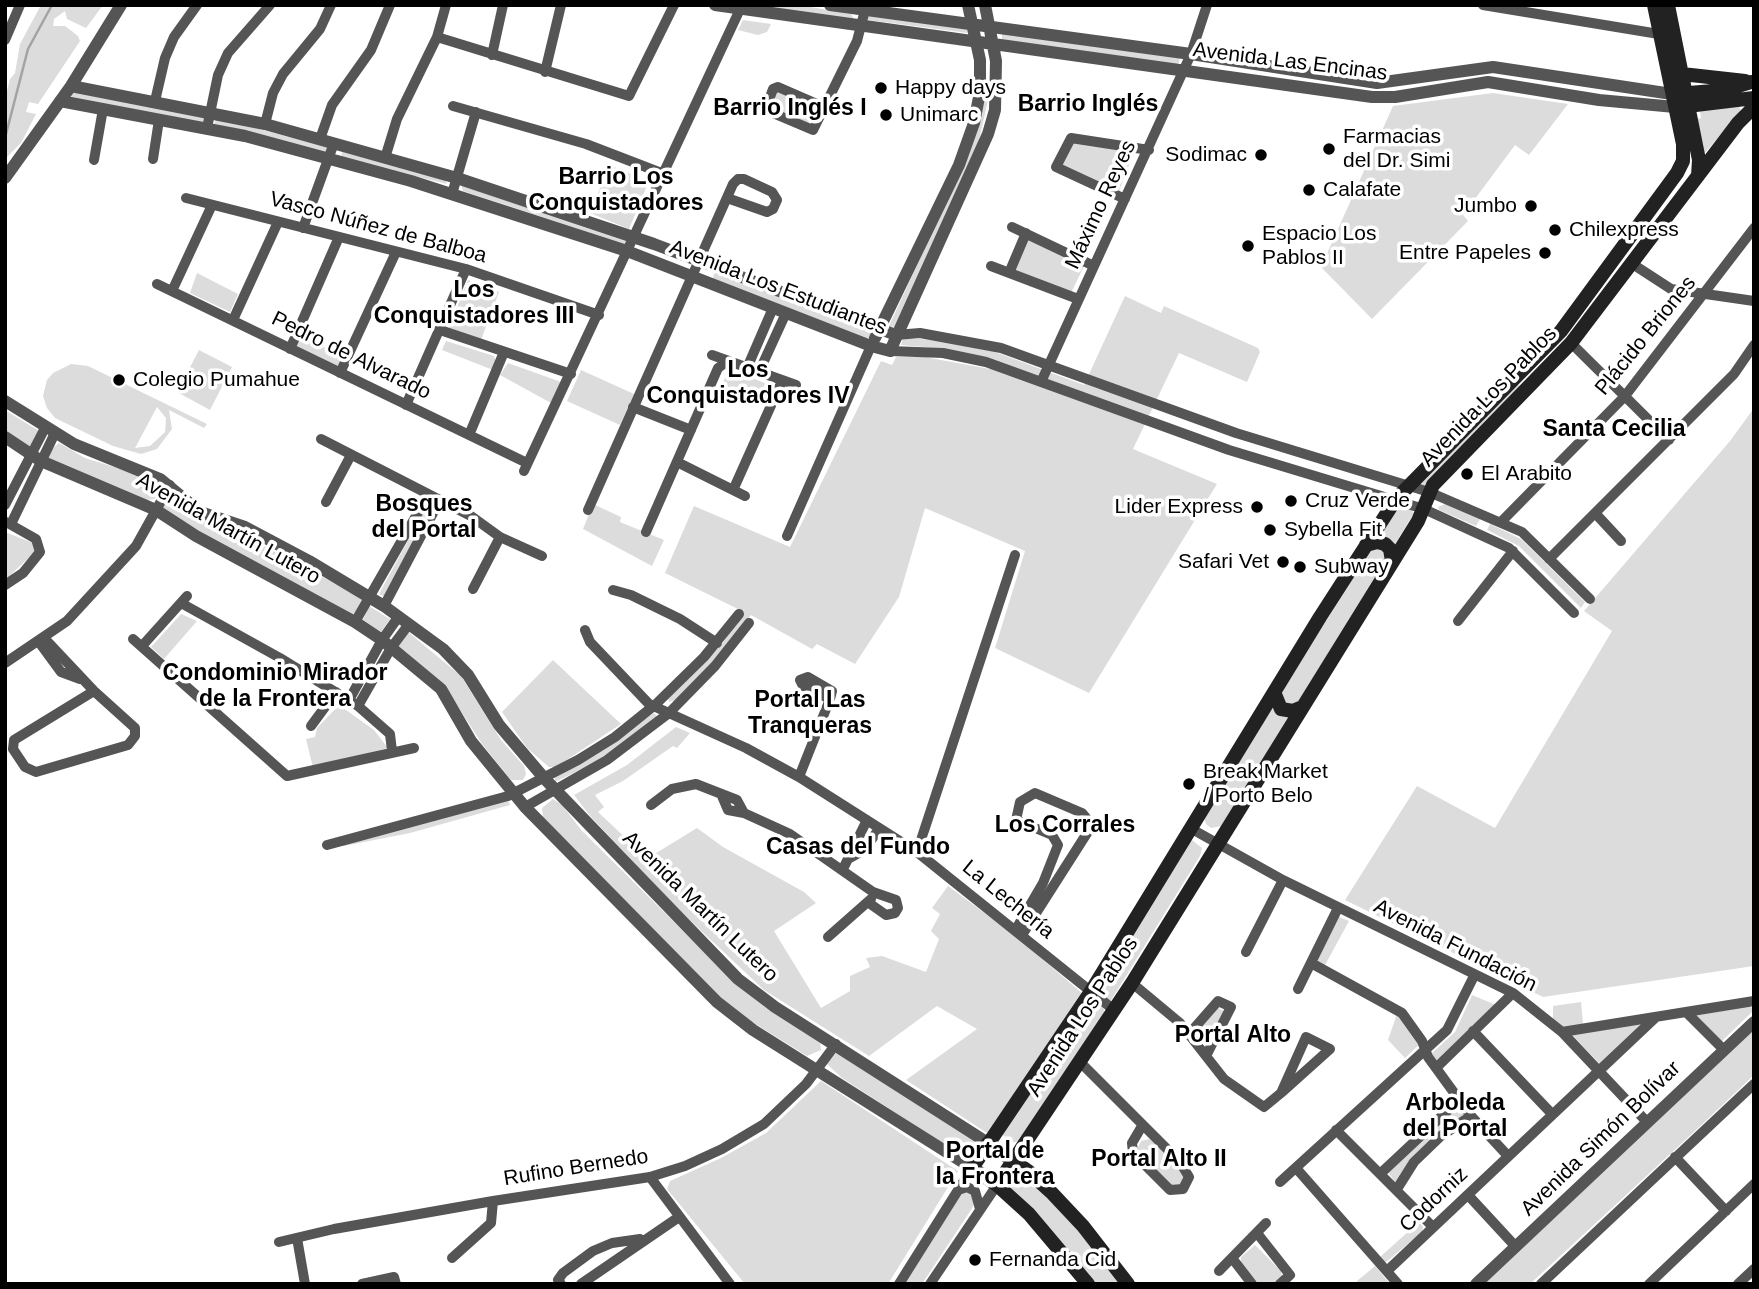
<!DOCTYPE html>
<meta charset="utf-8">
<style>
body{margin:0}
#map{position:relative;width:1759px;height:1289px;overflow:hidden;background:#fff;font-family:Helvetica,sans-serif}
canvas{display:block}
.frame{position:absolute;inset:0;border:7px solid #000;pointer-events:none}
</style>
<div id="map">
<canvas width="1759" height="1289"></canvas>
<div class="frame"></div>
</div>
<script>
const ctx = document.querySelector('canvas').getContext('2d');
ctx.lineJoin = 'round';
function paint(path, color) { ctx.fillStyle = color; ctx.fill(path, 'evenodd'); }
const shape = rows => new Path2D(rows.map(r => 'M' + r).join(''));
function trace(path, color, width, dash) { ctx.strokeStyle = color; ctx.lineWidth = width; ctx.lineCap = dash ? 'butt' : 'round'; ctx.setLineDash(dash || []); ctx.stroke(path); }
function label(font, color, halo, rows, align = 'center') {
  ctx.font = font + ' Helvetica,sans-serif'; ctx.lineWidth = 7; ctx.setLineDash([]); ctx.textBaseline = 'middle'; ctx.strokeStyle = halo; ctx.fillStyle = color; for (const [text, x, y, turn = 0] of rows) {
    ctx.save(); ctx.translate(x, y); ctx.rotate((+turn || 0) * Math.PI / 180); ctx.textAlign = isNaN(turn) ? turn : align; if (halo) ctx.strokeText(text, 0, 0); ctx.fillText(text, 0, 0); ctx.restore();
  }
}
paint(shape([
 [41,5,103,5,86,28,67,19,65,11,54,19,53,26,65,26,78,36,80,41,38,104,29,102,26,112,36,114,21,143,5,159,5,99,10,79,15,73,20,44],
 [755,5,799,5,851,14,854,19],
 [868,15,968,29,968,33,868,20],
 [743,20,771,24,767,32,758,35,738,30],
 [1002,33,1180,58,1178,65,1002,40],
 [74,91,204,116,206,120,204,123,74,99,71,97],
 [775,91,815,106,816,111,808,125,770,109],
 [1493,93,1568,104,1529,155,1515,145,1463,215,1468,221,1372,319,1321,267,1393,106],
 [984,97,988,100,978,145,895,327,889,326,930,237],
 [1738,105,1741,110,1704,154,1696,119,1701,118,1700,111],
 [217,118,327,147,329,150,328,153,214,124],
 [1074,141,1135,150,1119,191,1061,165],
 [342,152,445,179,447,184,341,158],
 [609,165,649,181,629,229,590,213],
 [461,185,628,242,625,244,463,191],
 [1027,238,1085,264,1071,293,1013,271],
 [197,273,238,294,230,312,190,293],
 [714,273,873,332,870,339,713,279],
 [468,280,499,292,481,340,449,328],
 [1125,296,1161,313,1164,306,1258,348,1260,352,1247,382,1179,353,1133,449,1217,484,1089,693,995,648,1025,551,925,508,899,597,855,664,817,644,812,649,751,615,716,661,676,700,669,702,668,698,722,644,744,612,665,573,694,506,790,547,881,361,892,365,896,357,925,357,990,369,994,360,946,349,901,345,903,338,936,340,995,352,1084,385],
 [300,335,345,358,339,370,294,347],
 [446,341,494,356,496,362,493,370,442,350],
 [199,350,232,367,210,410,177,392],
 [508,363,561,382,551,403,500,375],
 [71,364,88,366,207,424,204,428,169,410,172,429,157,449,141,454,113,446,55,418,47,408,43,396,47,380,53,373],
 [157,407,166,418,165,432,150,446,135,448],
 [730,369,772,386,774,390,767,405,722,384],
 [581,370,634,394,620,425,567,401],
 [1517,382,1520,388,1422,488,1417,482],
 [1754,408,1754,966,1543,997,1345,900,1417,786,1495,828,1612,631,1584,611,1730,441],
 [5,410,39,431,33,446,29,447,5,431],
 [59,443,85,458,143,476,164,487,154,499,147,500,49,462,47,453],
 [169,494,200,517,252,540,357,595,362,599,355,612,352,615,238,554,164,510,162,504],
 [428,504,434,507,385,597,379,594],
 [593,504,621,517,620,522,664,540,652,566,583,529],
 [1445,504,1480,519,1476,526,1439,510,1438,507],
 [1399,506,1410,509,1414,513,1222,826,1211,828,1206,824,1203,815],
 [1490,524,1521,539,1585,602,1581,608,1519,546,1487,530],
 [5,532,33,543,36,551,5,580],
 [369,606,390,619,381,632,363,620],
 [181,614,197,621,164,659,151,647],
 [408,632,461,676,501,740,524,766,526,774,523,780,511,780,482,744,454,700,430,673,399,648,397,642],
 [553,660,621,724,556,767,549,767,527,748,502,712],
 [339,705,374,730,388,748,313,768,306,739,315,737,317,728],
 [654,713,657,716,628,740,588,766,555,782,555,777],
 [676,727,690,733,677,748,673,746,623,781,595,795,604,807,598,812,632,844,637,840,648,858,697,828,723,847,804,892,816,903,774,931,821,1008,850,991,850,976,870,967,866,958,882,956,926,972,939,939,931,931,940,914,932,908,948,886,1013,934,1083,994,987,1133,906,1080,977,1029,937,1006,869,1056,764,990,679,910,591,817,574,795,627,765],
 [553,799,562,805,582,831,744,991,766,1008,820,1040,821,1050,807,1056,733,1010,543,817,542,808],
 [508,800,510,805,410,833,344,846,339,843],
 [1192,840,1202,848,1200,856,1110,1002,1098,992,1188,841],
 [1339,917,1349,921,1324,967,1317,962],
 [1472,995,1496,1005,1437,1061,1430,1055,1455,1032],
 [1093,1002,1103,1007,1105,1013,1020,1141,1009,1143,1001,1132,1089,1004],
 [1581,1002,1583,1024,1566,1029,1553,1021,1553,1006],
 [1750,1006,1754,1010,1721,1042,1694,1014],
 [1218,1008,1224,1011,1206,1046,1196,1033],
 [1397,1014,1421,1043,1405,1058,1388,1040],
 [1638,1024,1641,1026,1600,1064,1572,1035],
 [1754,1027,1754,1075,1695,1131,1530,1284,1481,1284],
 [838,1051,978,1143,978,1149,966,1158,842,1078,827,1064],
 [821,1081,958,1171,888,1284,745,1284,667,1189,670,1181,721,1158,766,1133],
 [1460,1105,1466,1116,1396,1183,1387,1171],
 [1150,1139,1182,1172,1185,1177,1183,1185,1172,1186,1136,1151,1141,1141],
 [1014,1170,1021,1171,1077,1228,1121,1284,1093,1284,1005,1183],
 [961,1191,971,1192,975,1202,971,1210,922,1284,903,1284],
 [1419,1222,1423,1227,1422,1232,1385,1263,1380,1257],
 [1255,1245,1281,1271,1282,1278,1276,1284,1257,1284,1241,1264,1241,1257],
 [1375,1266,1390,1284,1359,1284,1357,1281]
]), '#dcdcdc');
trace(shape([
 [5,138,28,49,52,5]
]), '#a3a3a3', 2.5);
trace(shape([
 [1483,5,1665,35],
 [437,37,629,96,674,5],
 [5,40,20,5],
 [492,55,503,5],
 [545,72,561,5],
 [155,101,165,58,174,37,197,5],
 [453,106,586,144,664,174],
 [824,107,778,87,773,89,767,105,768,111,813,130,857,41,865,10],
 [265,124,273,93,283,74,320,29,331,5],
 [207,128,218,75,228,53,270,5],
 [320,139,332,105,371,50,390,5],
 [385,158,397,119,437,37,446,5],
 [153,159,159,120],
 [94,160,103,109],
 [452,194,476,112],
 [186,198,466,269,599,315],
 [1125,199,1056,167,1071,138,1149,150],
 [1012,227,1094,266],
 [303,228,334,143],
 [1631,263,1671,289,1754,301],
 [991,266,1078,299],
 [1009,273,1026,233],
 [157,284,527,463],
 [172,291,212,205],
 [233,320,278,222],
 [440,330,571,374],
 [896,335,920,333,1001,348,1236,433,1429,492,1522,532,1590,599],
 [1571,343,1669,440],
 [290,349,339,237],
 [890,351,943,353,986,362,1229,450,1424,509,1509,548,1574,613],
 [712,355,796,385],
 [747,368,773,308],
 [759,372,786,313],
 [340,373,396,252],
 [1041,382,1191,54,1207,5],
 [406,405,466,269],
 [633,407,691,430],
 [469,435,504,352],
 [321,439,471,516,500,537,542,556],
 [677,462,745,496],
 [524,471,742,5],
 [734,488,782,381],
 [326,502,351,455],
 [5,505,45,428],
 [588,510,733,184,738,179,744,179,772,192,777,200,773,209,767,212,727,198],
 [1595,513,1621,541],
 [1501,522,1625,396,1754,228],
 [11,524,55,433],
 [646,532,718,368,728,361],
 [787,536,871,346],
 [1549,559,1734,374,1754,345],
 [5,585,23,573,40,552,36,539,6,522],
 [473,589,500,537],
 [613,590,631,595,680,619,717,643],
 [181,603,280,658,358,706,390,734,392,751],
 [384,606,440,500],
 [1458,621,1513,551],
 [355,622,428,495],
 [585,630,590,642,649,704,746,748,799,777,917,852,1114,1010],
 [45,639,94,691,135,728,135,736,128,745,36,772,25,767,13,749,14,740,94,691],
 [133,639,287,776,414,748],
 [39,642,61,672,80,679],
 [142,646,187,596],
 [5,663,67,621,136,546,170,485],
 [349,700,382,640,399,616],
 [358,706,391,648,409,624],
 [311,726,336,692],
 [799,777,830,699,832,691,808,677,800,680,803,686,830,699],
 [722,796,728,810,744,813,790,834,873,892,896,900,898,908,895,913,886,915,869,903],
 [651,805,672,789,696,784,737,800,744,813],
 [525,807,607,760,669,713,715,666,749,623],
 [1190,828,1283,880,1513,993,1562,1032,1647,1122],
 [327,845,508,796,578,760,615,737,656,704,704,657,739,614],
 [917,852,1015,555],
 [850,858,864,850,879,829],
 [843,869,867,820],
 [1016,929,1043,883,1058,845,1052,835,1016,820,1020,802,1035,793,1082,813,1087,819,1089,830,1022,935],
 [828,937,871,899],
 [1246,952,1283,880],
 [1311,963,1402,1013,1422,1041,1428,1057,1471,1116,1508,1156],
 [1132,983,1180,1023,1224,1079,1264,1107,1281,1093,1306,1037,1330,1049,1281,1093],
 [1298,989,1338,908],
 [1686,1012,1723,1049],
 [1473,1031,1552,1114],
 [1562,1032,1754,1001],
 [1189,1034,1218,1001,1231,1007,1206,1056],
 [1080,1062,1180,1162,1189,1177,1183,1189,1170,1190,1133,1153,1132,1143,1142,1126],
 [1436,1068,1513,993],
 [1336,1130,1433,1227],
 [1675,1157,1726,1211],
 [1296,1168,1398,1284],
 [1381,1173,1459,1100],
 [650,1177,730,1284],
 [1280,1182,1447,1030,1474,976],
 [1397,1189,1414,1162,1441,1136,1471,1116],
 [958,1190,967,1187,975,1191,980,1209],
 [1468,1195,1516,1247],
 [1257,1233,1290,1275,1280,1284],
 [297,1238,305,1284],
 [279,1242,334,1229,493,1201,650,1177,685,1166,722,1149,764,1124,806,1084,836,1044],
 [452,1258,491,1223,493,1201],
 [1232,1258,1252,1284],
 [1219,1271,1266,1223],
 [1387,1271,1656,1017],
 [362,1284,394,1277,396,1284],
 [561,1284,558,1280,563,1273,593,1251,612,1243,640,1239],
 [581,1284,679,1217],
 [899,1284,972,1168],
 [930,1284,997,1185],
 [1541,1284,1754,1084],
 [1649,1284,1754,1184],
 [1738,1284,1754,1269]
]), '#555', 10);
trace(shape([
 [715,5,1372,97,1395,97,1488,82,1599,100,1675,107],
 [830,5,1191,54,1377,83,1493,67,1672,94],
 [71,86,265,124,457,178,654,244,896,335],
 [60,101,245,136,411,181,627,251,871,346,890,351,988,134,995,110,996,61,985,5],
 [5,178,71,86,121,5],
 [875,338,959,165,974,123,980,92,980,60,968,5],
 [5,401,74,444,160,479,200,512,245,527,309,561,384,606,443,649,468,675,499,725,544,778,738,979,775,1007,988,1143],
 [5,437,41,461,156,510,196,536,355,622,382,640,441,689,471,741,525,807,717,1002,753,1030,972,1168],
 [1476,1284,1754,1022]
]), '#555', 12);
trace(shape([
 [1668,5,1699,160,1698,176],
 [1682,74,1745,81],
 [1677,94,1725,90,1751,82],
 [1679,107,1754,98],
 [1366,545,1377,542,1385,544,1390,549,1392,561],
 [1274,692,1281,709,1293,711,1300,708],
 [988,1143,1028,1171,1051,1192,1083,1226,1128,1284],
 [997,1185,1132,983,1418,521,1433,485,1571,343,1738,123,1754,107],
 [1088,1284,1029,1214,997,1185,972,1168,1090,993,1320,617,1396,499,1561,331,1677,173,1683,161,1683,144,1654,5]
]), '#222', 14);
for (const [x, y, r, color] of [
 [881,88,7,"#000"],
 [886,115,7,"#000"],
 [1329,149,7,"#000"],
 [1261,155,7,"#000"],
 [1309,190,7,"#000"],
 [1531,206,7,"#000"],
 [1555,230,7,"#000"],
 [1248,246,7,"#000"],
 [1545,253,7,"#000"],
 [119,380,7,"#000"],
 [1467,474,7,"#000"],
 [1291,501,7,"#000"],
 [1257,507,7,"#000"],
 [1270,530,7,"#000"],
 [1283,562,7,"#000"],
 [1300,567,7,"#000"],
 [1189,784,7,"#000"],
 [975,1260,7,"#000"]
]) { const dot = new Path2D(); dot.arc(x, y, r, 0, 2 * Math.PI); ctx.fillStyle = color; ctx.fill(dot); trace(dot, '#fff', 2.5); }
label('21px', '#000', '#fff', [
 ["Avenida Las Encinas",1290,62,7],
 ["Máximo Reyes",1101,205,-65],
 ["Vasco Núñez de Balboa",378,228,15],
 ["Avenida Los Estudiantes",778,288,21],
 ["Plácido Briones",1646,336,-51],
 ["Pedro de Alvarado",351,356,26],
 ["Avenida Los Pablos",1489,397,-46],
 ["Avenida Martín Lutero",228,529,29],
 ["La Lechería",1008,900,39],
 ["Avenida Martín Lutero",700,907,44],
 ["Avenida Fundación",1455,946,27],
 ["Avenida Los Pablos",1083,1017,-57],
 ["Avenida Simón Bolívar",1601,1139,-44],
 ["Rufino Bernedo",576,1168,-9],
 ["Codorniz",1434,1200,-43]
]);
label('21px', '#000', '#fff', [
 ["Happy days",895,88],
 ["Unimarc",900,115],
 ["Farmacias",1343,137],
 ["del Dr. Simi",1343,161],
 ["Sodimac",1247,155,"right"],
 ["Calafate",1323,190],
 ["Jumbo",1517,206,"right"],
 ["Chilexpress",1569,230],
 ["Espacio Los",1262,234],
 ["Pablos II",1262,258],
 ["Entre Papeles",1531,253,"right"],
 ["Colegio Pumahue",133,380],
 ["El Arabito",1481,474],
 ["Cruz Verde",1305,501],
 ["Lider Express",1243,507,"right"],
 ["Sybella Fit",1284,530],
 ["Safari Vet",1269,562,"right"],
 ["Subway",1314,567],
 ["Break Market",1203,772],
 ["/ Porto Belo",1203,796],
 ["Fernanda Cid",989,1260]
], 'left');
label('bold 23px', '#000', '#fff', [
 ["Barrio Inglés",1088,105],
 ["Barrio Inglés I",790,109],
 ["Barrio Los",616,178],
 ["Conquistadores",616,204],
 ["Los",474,291],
 ["Conquistadores III",474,317],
 ["Los",748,371],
 ["Conquistadores IV",748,397],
 ["Santa Cecilia",1614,430],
 ["Bosques",424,505],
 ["del Portal",424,531],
 ["Condominio Mirador",275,674],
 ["de la Frontera",275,700],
 ["Portal Las",810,701],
 ["Tranqueras",810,727],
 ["Los Corrales",1065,826],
 ["Casas del Fundo",858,848],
 ["Portal Alto",1233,1036],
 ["Arboleda",1455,1104],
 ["del Portal",1455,1130],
 ["Portal de",995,1152],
 ["la Frontera",995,1178],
 ["Portal Alto II",1159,1160]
]);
</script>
